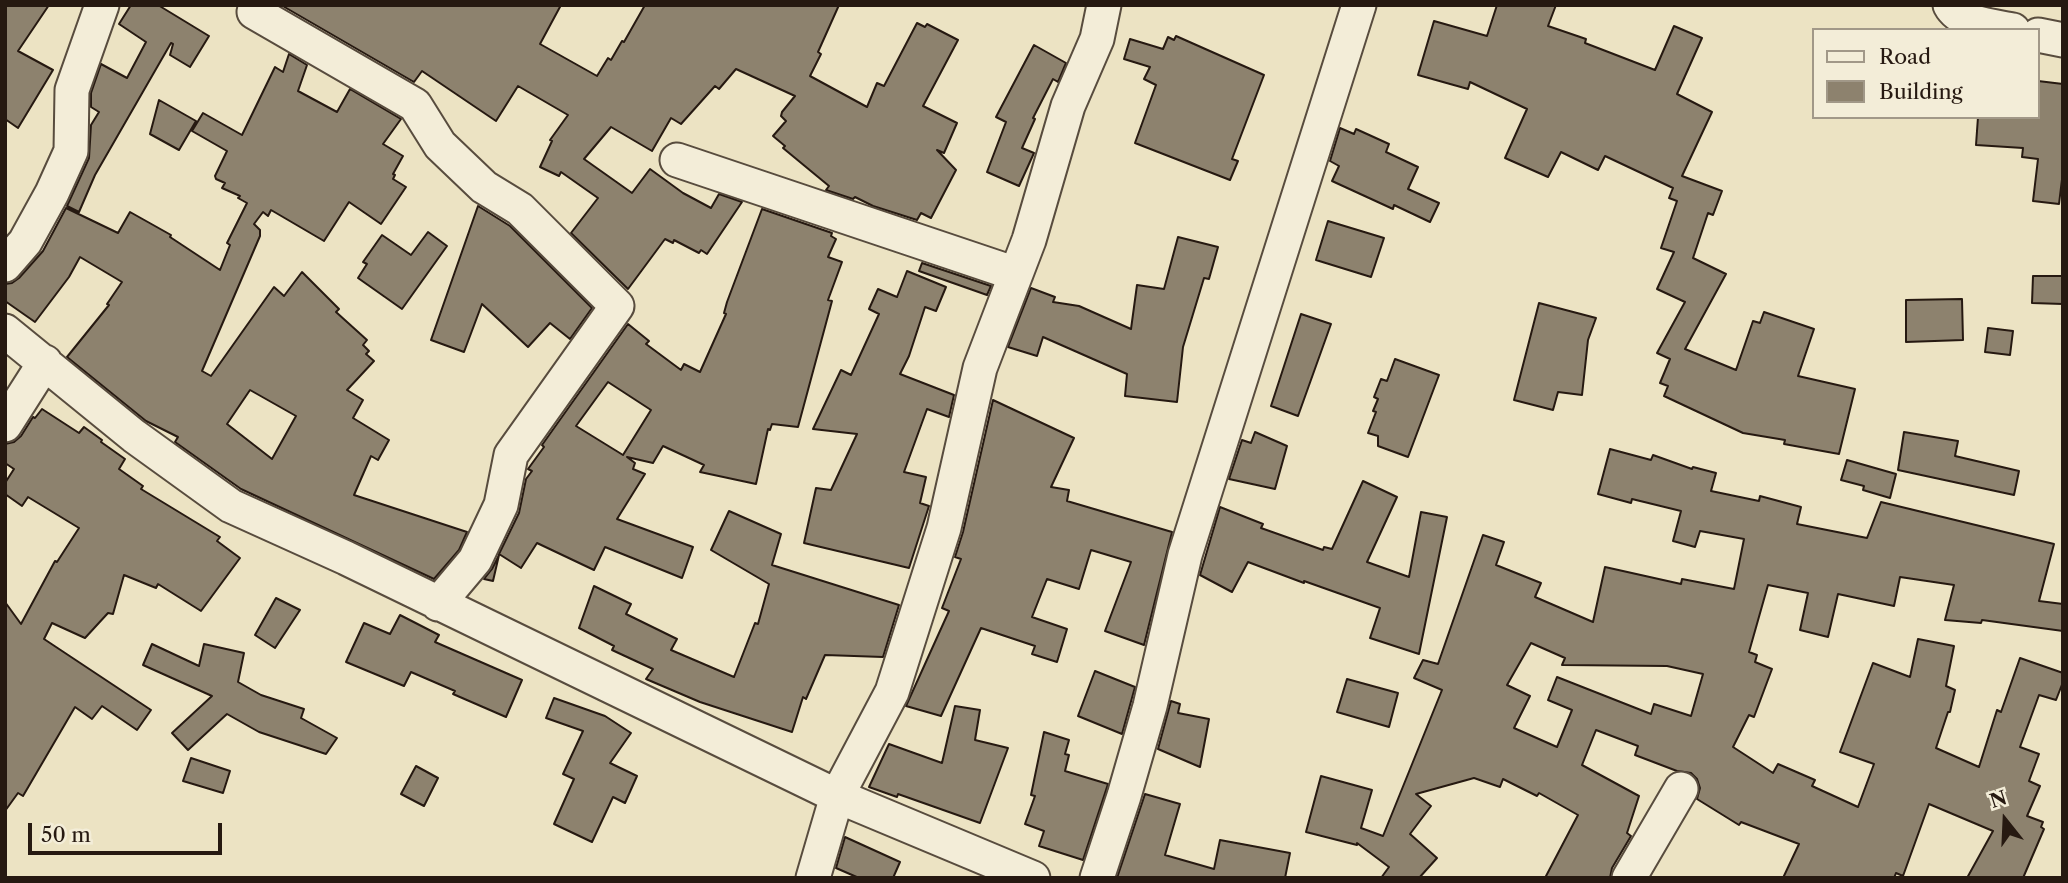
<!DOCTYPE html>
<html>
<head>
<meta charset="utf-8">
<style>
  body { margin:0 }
  #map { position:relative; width:2068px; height:883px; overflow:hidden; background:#ece3c3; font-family:"Libre Caslon Text",serif }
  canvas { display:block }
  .frame { position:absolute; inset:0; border:7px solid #261911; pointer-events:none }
  .legend { position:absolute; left:1812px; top:28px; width:228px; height:91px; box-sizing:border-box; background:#f3edd8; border:2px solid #a19888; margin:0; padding:9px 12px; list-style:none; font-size:21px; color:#261911 }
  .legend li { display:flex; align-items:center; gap:14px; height:35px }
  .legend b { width:35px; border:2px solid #a19888 }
  .north { position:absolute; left:1970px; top:785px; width:70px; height:70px; -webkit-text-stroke:5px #f3edd8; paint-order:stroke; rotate:342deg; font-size:19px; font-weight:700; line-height:28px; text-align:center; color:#261911 }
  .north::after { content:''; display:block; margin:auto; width:24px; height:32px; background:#261911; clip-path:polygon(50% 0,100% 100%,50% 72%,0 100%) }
  .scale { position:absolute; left:28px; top:823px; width:194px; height:32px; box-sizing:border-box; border:4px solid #261911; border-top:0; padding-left:9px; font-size:21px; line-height:24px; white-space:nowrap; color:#261911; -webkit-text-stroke:5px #f3edd8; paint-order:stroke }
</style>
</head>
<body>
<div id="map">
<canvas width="2068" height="883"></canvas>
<div class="frame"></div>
<ul class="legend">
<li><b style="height:9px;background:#f3edd8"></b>Road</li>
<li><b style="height:19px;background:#8d826e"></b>Building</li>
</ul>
<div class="north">N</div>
<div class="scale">50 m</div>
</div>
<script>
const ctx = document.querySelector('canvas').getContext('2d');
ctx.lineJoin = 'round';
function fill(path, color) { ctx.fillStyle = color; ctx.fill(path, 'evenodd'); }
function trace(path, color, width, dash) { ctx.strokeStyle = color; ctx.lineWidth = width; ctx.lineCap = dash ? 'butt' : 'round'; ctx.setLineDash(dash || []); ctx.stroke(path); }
const building = new Path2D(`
  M5,5H49L18,51L53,70L18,128L5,119Z
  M131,5H158L209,36L190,67L170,55L173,44L171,43L95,175L79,212L67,206L89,158L91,125L99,112L91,107V93L101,64L127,78L146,42L119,24Z
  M281,5H561L540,44L597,76L608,58L611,60L622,41L624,42L645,5H839L818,52L821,54L810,76L867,107L877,83L884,86L917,23L925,27L927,24L958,40L923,106L957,123L944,153L937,150L956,170L931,218L921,213L917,220L873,206L855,197L853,199L826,190L829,186L783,148L785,146L773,136L786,121L781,116L782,112L795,96L736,69L719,89L715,86L681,124L671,118L652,151L611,127L584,159L632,193L650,169L683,193L711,208L719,194L742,202L707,254L701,250L699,253L674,240L673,243L665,239L628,289L571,233L598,198L561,172L559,176L540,167L552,141L550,140L568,115L518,86L496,121L422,71L414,82Z
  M1497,5H1556L1548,26L1586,39L1585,43L1655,70L1674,26L1702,38L1677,94L1712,112L1682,176L1722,191L1713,215L1708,213L1693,258L1726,274L1685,349L1736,370L1753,321L1760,323L1764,312L1814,329L1798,376L1855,389L1839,454L1784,444L1785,440L1743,433L1664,396L1668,386L1660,383L1670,359L1657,353L1685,302L1657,289L1674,252L1661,248L1677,201L1669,198L1673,188L1605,156L1598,170L1561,152L1548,177L1505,158L1527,109L1470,82L1468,89L1418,75L1434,21L1487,36Z
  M1176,36L1264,75L1232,159L1238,161L1230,180L1135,143L1156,85L1144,79L1150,67L1124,59L1130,39L1163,49L1168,37L1174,40Z
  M1034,45L1066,63L1058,82L1053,79L1033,118L1035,119L1022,148L1034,153L1019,186L987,172L1006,122L996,117Z
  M289,54L307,65L298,91L337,112L350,89L401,119L383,144L403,156L393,174L395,175L393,179L406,187L381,224L349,202L324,241L271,210L268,216L263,212L254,224L260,230V236L202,371L211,376L274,287L284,296L302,272L339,309L336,312L367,340L363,345L369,351L366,354L374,361L347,390L363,400L353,418L389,440L378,460L371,456L354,495L467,532L459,550L434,579L241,489L175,442L178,437L146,421L67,357L109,305L107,304L122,282L80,257L69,277L35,322L5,301V284L12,283L19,278L43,251L66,208L118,233L130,212L171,235L170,237L220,270L230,245L227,243L247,203L238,198L240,196L222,188L225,183L216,179L215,176L227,151L192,131L203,113L242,135L275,67L283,72ZM250,390L296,416L272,459L227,424Z
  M2038,81L2063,84V171L2059,204L2033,201L2038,159L2022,157L2023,148L1976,145L1978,117H2038Z
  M159,100L196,121L179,150L150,134Z
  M1340,128L1354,134L1356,129L1389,144L1386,152L1418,167L1408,189L1439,203L1430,222L1394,205L1393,209L1332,181L1339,166L1330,161Z
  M478,206L510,226L592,308L570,339L550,323L528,347L482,304L464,352L431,340Z
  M762,209L832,233L831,236L836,239L828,257L842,262L828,300L832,301L798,427L772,424L770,430L768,429L756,484L700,472L704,465L663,446L653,463L627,457L635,463L633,469L645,474L617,519L693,547L682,578L605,547L594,570L537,543L521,568L499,554L519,513L526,479L532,471L528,469L544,447L542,445L628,324L649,341L646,344L681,370L684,364L700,372L726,314L724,313L727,302ZM608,382L651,410L623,455L576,426Z
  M1328,221L1384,238L1371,277L1316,260Z
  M428,232L447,246L402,309L358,278L367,264L363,262L382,235L411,255Z
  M1178,237L1218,247L1209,279L1204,278L1183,347L1177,402L1125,396L1127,374L1043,337L1037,356L1008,347L1031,288L1055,297L1053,302L1079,306L1131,329L1137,285L1164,289Z
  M922,263L991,286L987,295L919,271Z
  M907,271L946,287L936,311L925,307L909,356L900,374L954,395L949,417L927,409L904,472L926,477L920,503L929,506L909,568L804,543L816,488L831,490L857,434L813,429L841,370L851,375L879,314L869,309L878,289L897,297Z
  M2033,276H2063V304L2032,303Z
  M1962,299L1963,340L1906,342V300Z
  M1539,303L1596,318L1588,340L1582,395L1558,392L1553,410L1514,400Z
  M1301,314L1331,324L1298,416L1271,406Z
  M1988,328L2013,331L2010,355L1985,352Z
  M1395,359L1439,375L1408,457L1378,446V436L1368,433L1376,412L1373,411L1378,399L1374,397L1381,379L1387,381Z
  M993,400L1074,438L1051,487L1069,490L1067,501L1172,532L1144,645L1105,631L1131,562L1091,550L1079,589L1047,579L1032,617L1067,629L1057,662L1032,654L1035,646L981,628L941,716L906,706L949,611L942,608L961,559L955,557L963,532Z
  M42,409L79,433L84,427L102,440L101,442L125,459L119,469L143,486L141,489L220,537L217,541L240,558L201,611L158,584L156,588L124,575L113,614L108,613L85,638L52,623L44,639L151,710L137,730L102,706L92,719L75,707L23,796L18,793L5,811V602L21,624L55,561L57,562L79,528L28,497L22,506L5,494V483L14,469L5,463V444L14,442L21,436L33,417L35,418Z
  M1255,432L1287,446L1275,489L1229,479L1242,440L1251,443Z
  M1904,432L1958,441L1955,456L2019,471L2014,495L1898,470Z
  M1610,449L1651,460L1653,455L1692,469L1693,467L1716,473L1711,491L1759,501L1760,496L1801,507L1797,524L1867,538L1881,502L2054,544L2039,601L2063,604V631L1982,620L1981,623L1945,620L1954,585L1900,577L1894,606L1838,594L1828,637L1800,630L1808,593L1768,585L1749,652L1757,655L1755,662L1772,669L1754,717L1749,715L1733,747L1773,773L1778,764L1815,780L1812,786L1858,807L1874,764L1840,752L1873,663L1910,677L1918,639L1954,646L1946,686L1955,690L1950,712H1948L1936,748L1979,767L1997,710L2001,712L2020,658L2063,673V682L2056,700L2039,695L2020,747L2039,754L2029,781L2040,786L2027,816L2043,822L2041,827L2044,829L2023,878H1967L1993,831L1929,804L1903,876L1896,873L1894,878H1783L1799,844L1741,822L1739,825L1697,799L1700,788L1697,779L1691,773L1677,771L1635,755L1638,746L1596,730L1582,765L1639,796L1627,833L1631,836L1612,868L1610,878H1545L1578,815L1539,793L1537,796L1503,779L1500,787L1474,778L1416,794L1431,806L1410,834L1437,858L1419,878H1381L1389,867L1357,843V845L1306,832L1321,776L1372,790L1361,828L1383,836L1442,690L1414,678L1423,660L1438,664L1483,535L1504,542L1496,565L1541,583L1535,597L1593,622L1605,567L1681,584L1682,579L1734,589L1744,539L1700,531L1695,547L1673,541L1681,511L1632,499L1631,503L1598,494ZM1531,643L1565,658L1562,665L1667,666L1703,674L1691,716L1654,704L1651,714L1557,677L1548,700L1572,710L1557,747L1514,728L1530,696L1507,685Z
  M1847,460L1896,474L1890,498L1863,490L1864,486L1841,480Z
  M1363,481L1397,497L1367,562L1409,577L1421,512L1447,517L1419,654L1370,638L1380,608L1304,581V583L1248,562L1232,592L1200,575L1220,507L1263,524L1261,528L1323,550L1324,547L1332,549Z
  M729,511L781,534L772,565L899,605L883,657L825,655L806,699L803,697L792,732L700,702L646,679L653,669L612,650L614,646L579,628L594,586L631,604L626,614L677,639L671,650L734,677L755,623L758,624L769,584L711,550Z
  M499,555L493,581L484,579L492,569Z
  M276,598L300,610L275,648L255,635Z
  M400,615L439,635L435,642L522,680L506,717L453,694L455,691L411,672L404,686L346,662L364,623L390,634Z
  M152,644L199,666L204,644L244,653L238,682L261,695L304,709L301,718L337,738L326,754L259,732L227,714L188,750L172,733L212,696L143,665Z
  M1095,671L1135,687L1122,734L1078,716Z
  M1347,679L1398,693L1389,727L1337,712Z
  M554,698L605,716L631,733L610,763L637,776L625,803L613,797L592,842L554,824L574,779L563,774L583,731L546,718Z
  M1171,701L1180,704L1178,713L1209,719L1200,767L1158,749Z
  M955,706L980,710L975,740L1008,748L980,823L898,794L897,797L869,787L889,744L942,763Z
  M1044,732L1069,740L1065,754L1069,755L1065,771L1108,784L1083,860L1039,846L1044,831L1025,824L1035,796L1031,795Z
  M191,758L230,771L223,793L183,781Z
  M416,766L438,778L424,806L401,794Z
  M1145,794L1180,804L1165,855L1214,869L1220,840L1290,853L1285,878H1117Z
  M845,837L900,862L893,878H859L836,868Z`);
fill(building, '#8d826e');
trace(building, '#261911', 2);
const minor = new Path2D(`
  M1950,5C1960,24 1994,26 2013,30
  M254,12L415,105L440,145L484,187L520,209L617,306L511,455L501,505L475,560L438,604
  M2038,35L2063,40
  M677,160L1016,274
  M5,265L25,242L52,193L71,151L72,90L102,5
  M5,331L134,436L231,506L346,558L837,796L1033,878
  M5,425L45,362
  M813,878L837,796L892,692L944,528L980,368L1029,240L1068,106L1097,39L1104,5
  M1097,878L1124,796L1150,706L1185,555L1359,5
  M1629,878L1681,789`);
trace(minor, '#584c3e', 37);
trace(minor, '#f3edd8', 33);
</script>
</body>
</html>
